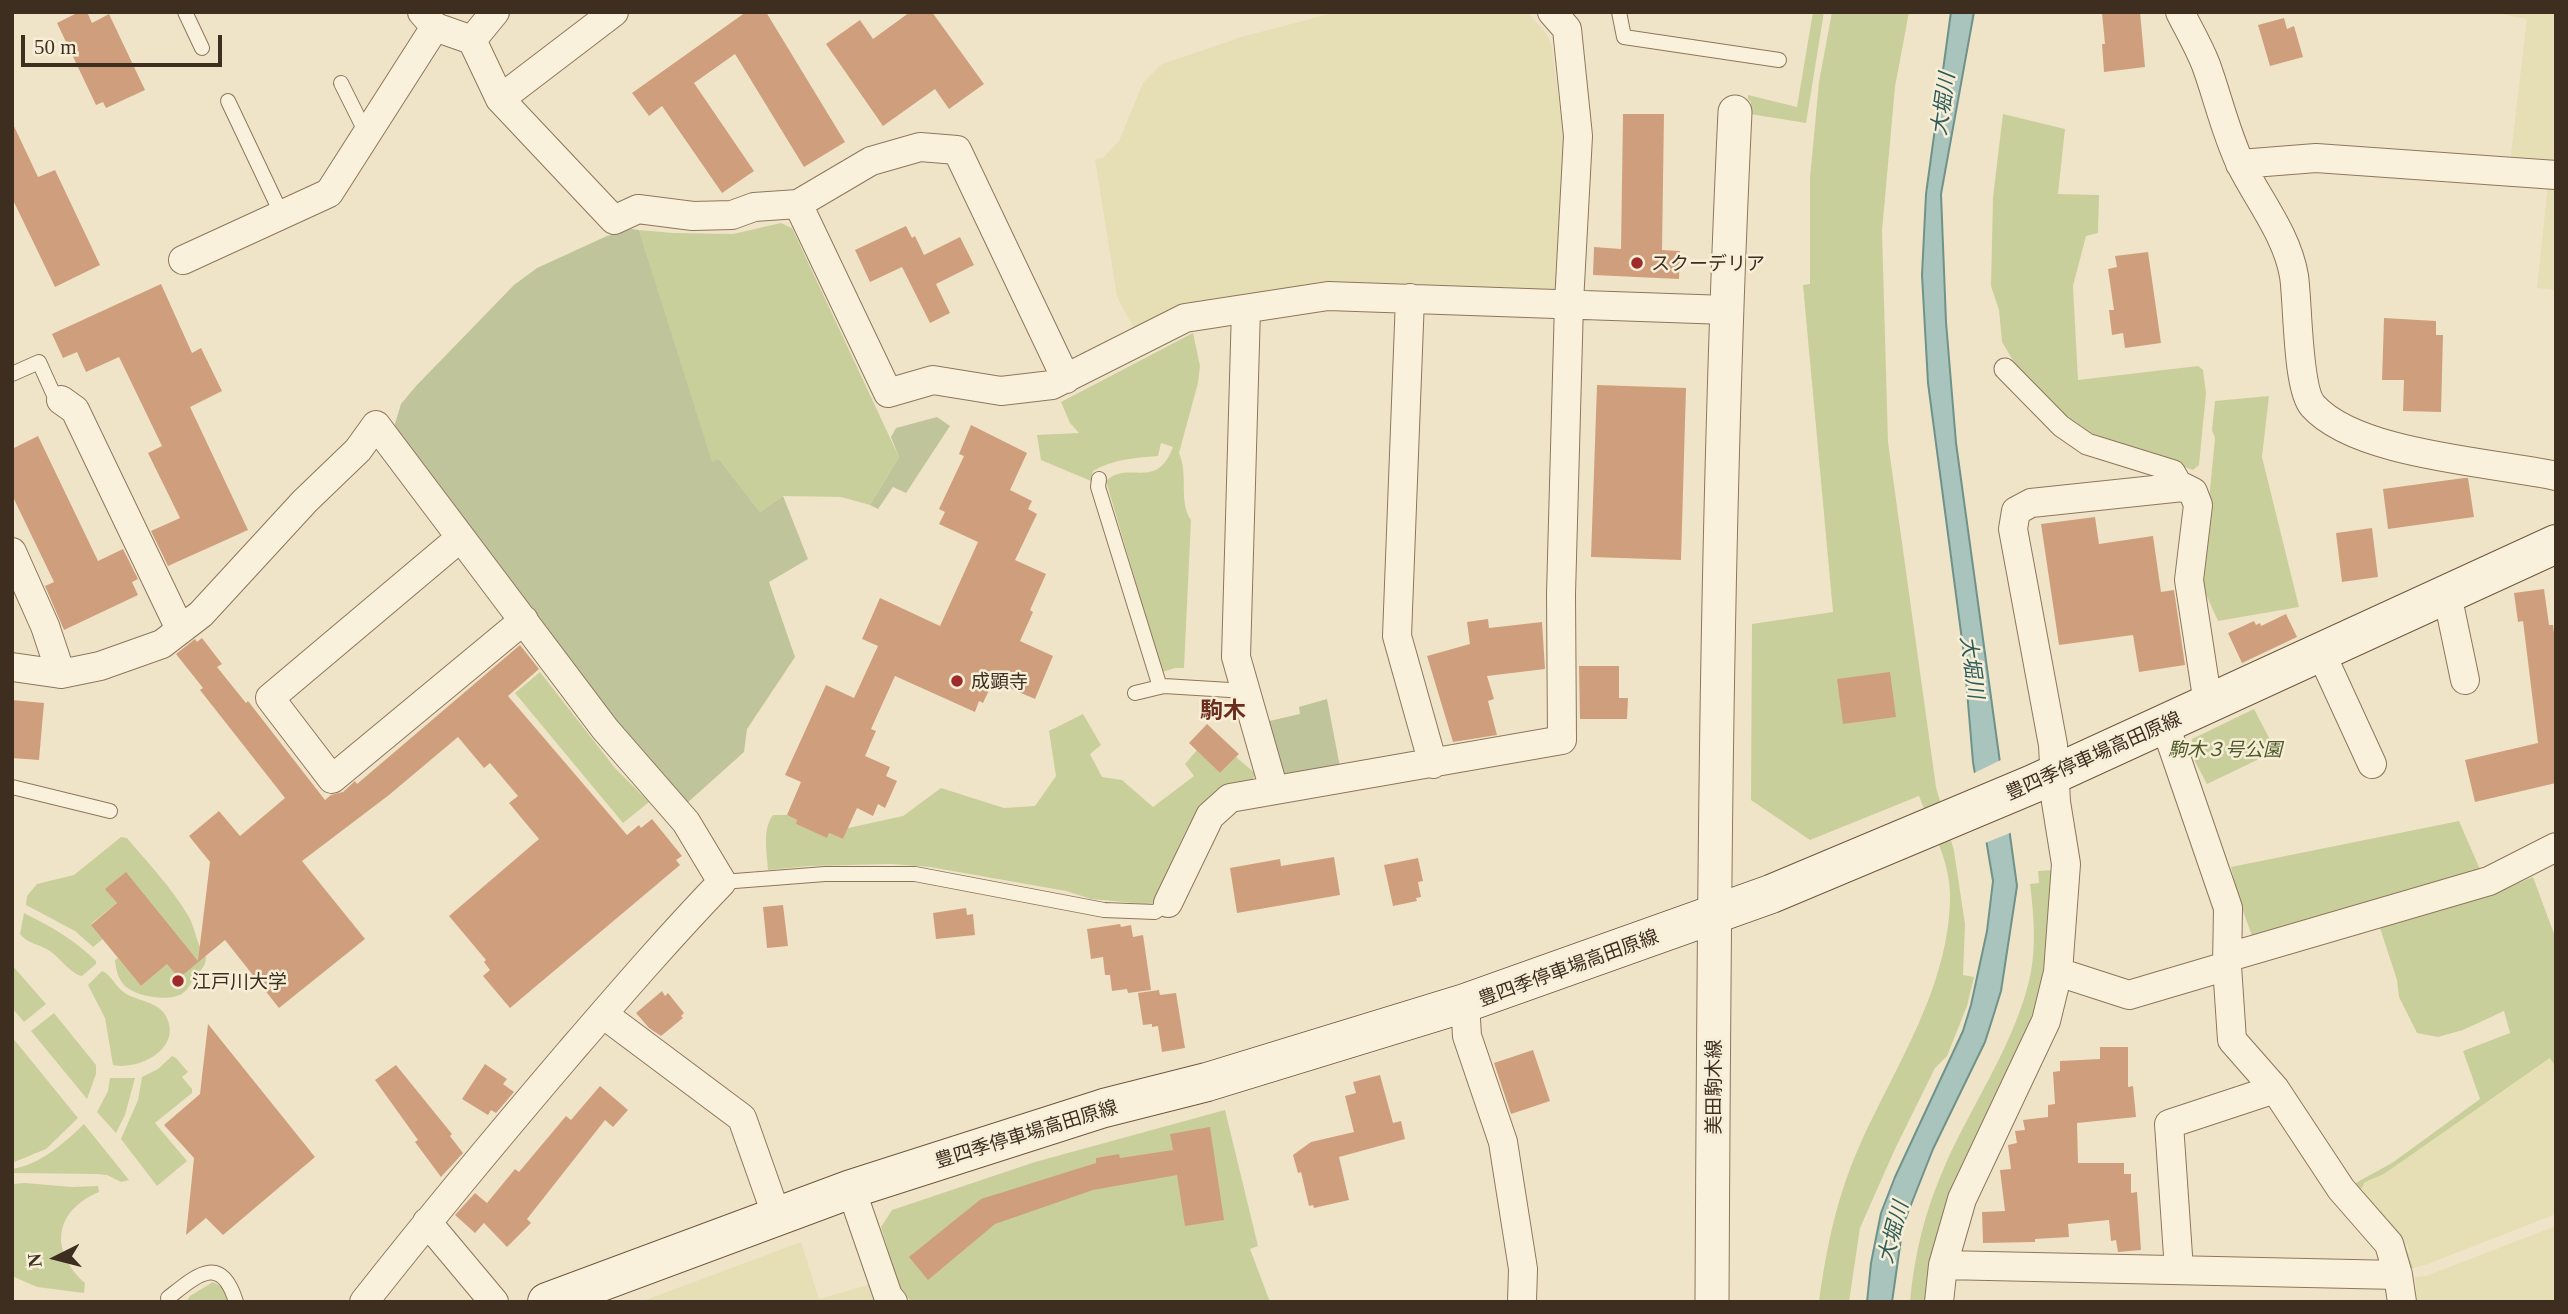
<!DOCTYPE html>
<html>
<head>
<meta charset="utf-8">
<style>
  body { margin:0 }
  #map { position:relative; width:2568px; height:1314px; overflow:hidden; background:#f0e4c8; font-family:Georgia,serif }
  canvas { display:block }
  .frame { position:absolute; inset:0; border:14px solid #3d2e20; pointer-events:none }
  .north { position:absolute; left:21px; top:1223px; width:70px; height:70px; -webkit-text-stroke:5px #f7eed8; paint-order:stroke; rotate:264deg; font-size:19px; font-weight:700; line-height:28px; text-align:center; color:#3d2e20 }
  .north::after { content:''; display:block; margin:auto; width:24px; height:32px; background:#3d2e20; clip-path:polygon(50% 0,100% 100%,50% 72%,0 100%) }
  .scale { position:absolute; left:21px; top:35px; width:201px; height:32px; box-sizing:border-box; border:4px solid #3d2e20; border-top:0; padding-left:9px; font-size:21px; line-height:24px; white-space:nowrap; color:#3d2e20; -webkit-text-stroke:5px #f7eed8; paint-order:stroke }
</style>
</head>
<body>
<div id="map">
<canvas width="2568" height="1314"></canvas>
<div class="frame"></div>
<div class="north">N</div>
<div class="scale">50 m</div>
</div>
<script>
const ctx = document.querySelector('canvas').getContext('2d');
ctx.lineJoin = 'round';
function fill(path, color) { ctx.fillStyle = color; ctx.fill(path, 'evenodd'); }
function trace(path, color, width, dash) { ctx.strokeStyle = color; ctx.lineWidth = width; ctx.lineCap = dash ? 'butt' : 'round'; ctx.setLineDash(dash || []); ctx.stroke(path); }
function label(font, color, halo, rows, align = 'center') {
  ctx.font = font + ' Georgia,"Noto Sans JP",serif'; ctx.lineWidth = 5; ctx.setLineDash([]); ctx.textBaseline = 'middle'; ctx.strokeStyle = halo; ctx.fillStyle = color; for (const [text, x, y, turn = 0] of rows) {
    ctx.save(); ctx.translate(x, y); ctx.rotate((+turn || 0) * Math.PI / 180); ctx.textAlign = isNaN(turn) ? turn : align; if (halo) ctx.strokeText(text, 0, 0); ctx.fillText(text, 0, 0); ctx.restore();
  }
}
fill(new Path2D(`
  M1337,12H1527L1547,34L1552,47L1564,143L1560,287L1551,295L1327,288L1137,334L1117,297L1095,159L1103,158L1119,141L1143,83L1162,64L1245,36Z
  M2491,12H2556V165L2510,162L2527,19Z
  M2548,184L2556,185V290L2537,288Z
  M2551,1058L2556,1068V1214L2425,1265L2413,1268L2408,1247L2361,1188L2365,1182L2384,1174Z
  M2556,1226V1302H2417L2415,1277L2426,1276Z
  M801,1242L819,1299L871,1284L877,1302H640Z`), '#e6deb5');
fill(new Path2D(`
  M1813,12H1824L1806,123L1750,114L1751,102L1748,99V95L1797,107Z
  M1832,12H1909L1895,87L1882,231L1888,442L1936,787L1954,851L1965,924L1963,975L1974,977L1967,1006L1947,1056L1935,1068L1895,1149L1860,1228L1849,1302H1819C1826,1249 1837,1196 1859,1147C1895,1066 1951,985 1950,893C1949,859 1931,827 1919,796L1810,840L1751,800L1752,624L1833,612L1803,285L1810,284V178L1819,82Z
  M2003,114L2065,129L2058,194L2099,195L2098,233L2086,236L2073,286L2078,380L2198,366L2203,370L2206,393L2199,465L2193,470L2091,433L2067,416L2018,369L2002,342L1999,310L1991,286L1993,197Z
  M781,223L792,228L899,457L870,505L841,497L783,496L760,512L719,459L712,464L639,230L673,233L733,234Z
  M1193,333L1200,366L1198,383L1179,453C1189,475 1178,501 1191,520L1184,668H1175L1162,672L1106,481C1129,459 1156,492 1173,447L1161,443L1158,456C1135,458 1113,459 1093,471L1091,481L1041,460L1037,435L1079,433L1070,423L1061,402Z
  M2269,396L2262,457L2299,607L2218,621L2201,583L2215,438L2212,430L2215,401Z
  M540,672L615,768L649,802L623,823L515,693Z
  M2254,709L2276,751L2207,784L2190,752L2192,739Z
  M1083,714L1101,745L1090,754L1102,777L1122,780L1153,807L1194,776L1185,764L1197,750L1220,773L1236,757L1256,774C1241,799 1217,792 1201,808C1185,824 1165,880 1156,903L1146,904L1091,899L1066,891L930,867L891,864L809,866L768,870C767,853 762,829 773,815H787L797,820L796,824L826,837L829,833L843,839L848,828L903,816L941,788L1004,808L1035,806L1056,776L1049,731Z
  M2459,821L2482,874L2252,936L2239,900L2231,867Z
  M121,837L127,838C148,863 172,888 189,917C196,930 196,944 206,957C206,965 202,969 196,976C192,980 188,990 183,993C170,1002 141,997 129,989C119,983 116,971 115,960L118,958L141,986L167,964L106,889L117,903L91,924L103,939L93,947L75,931L26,905L27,896L37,884L74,875Z
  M2054,870C2050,922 2047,973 2030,1023C2011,1077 1979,1125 1957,1178C1940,1218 1930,1259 1925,1302H1910C1914,1253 1926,1208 1946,1163C1973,1103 2011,1049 2028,985C2037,953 2034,916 2030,884L2039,883L2038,871Z
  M2533,877L2556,939V1068L2550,1058L2384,1174L2365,1182L2361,1189L2402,1235L2413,1268H2411L2352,1185L2392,1163L2480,1099L2463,1051L2510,1033L2504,1011L2463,1030L2438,1037L2417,1033L2399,997L2397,980L2379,925L2501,890Z
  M24,913C50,926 75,940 96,961V964L82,976C71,974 60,958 50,951C41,945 26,943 20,934Z
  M12,965L46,1004L24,1022L12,1008Z
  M102,971C112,975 115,987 125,993C137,1001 155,1001 164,1013C186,1046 141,1071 113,1065L105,1018L88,985Z
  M54,1013L96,1065V1074L87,1099L31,1031Z
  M12,1037L78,1118L46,1149L12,1163Z
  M172,1056L176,1058L188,1072L182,1077L192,1089V1093L155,1123L187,1161L157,1186L121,1139L138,1100L142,1077L158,1069Z
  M110,1078H135L125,1115L116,1133L97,1112L108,1091Z
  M1225,1110L1258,1246L1250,1249L1270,1302H911L899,1286L881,1227L892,1210L1035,1162Z
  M84,1124L129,1180L121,1182L107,1175L96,1174L12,1173V1169C41,1164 63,1144 84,1124Z
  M25,1183L72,1187L98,1186L99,1192C54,1211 49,1251 85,1283L84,1293L37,1287L12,1276V1184Z
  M213,1282L226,1289L229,1302H186L190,1296Z`), '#c9cf9b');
fill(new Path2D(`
  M631,229L639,230L712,462L719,459L760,512L783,496L808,559L769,582L795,657L747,729L744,752L686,804L637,756L394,427L401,404L416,386L514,285L537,268L607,236Z
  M937,417L950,426L906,493L893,487L878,509L870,505L899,457L891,437L896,428Z
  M1327,699L1340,767L1289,777L1280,771L1265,722L1300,714L1299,707Z`), '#bfc49a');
const water = new Path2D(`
  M1951,12H1974L1941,194L1946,322L1956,443L2017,886L2001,991L1992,1020L1985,1042L1933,1149L1903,1225L1892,1302H1867L1871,1263L1881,1213L1895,1177L1963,1031L1971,1005L1987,931L1993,881L1973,762L1964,655L1928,383L1922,275L1926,194Z`);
fill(water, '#a9c4bc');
trace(water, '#6f938a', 2);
fill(new Path2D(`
  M2005,758L2015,831L1985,843L1972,774Z`), '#f0e4c8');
fill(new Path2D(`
  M79,12H87L92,23L109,14L145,90L106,108L103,102L96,105L57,23Z
  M746,12H766L845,142L804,167L735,54L694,83L754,171L722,193L662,106L649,116L632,93Z
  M910,12H932L984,84L949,109L935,89L883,126L826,44L860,20L873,39Z
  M2117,12H2140L2145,67L2104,72L2102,44H2105L2102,13Z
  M2284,18L2287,29L2294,26L2303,57L2270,66L2258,25Z
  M1623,114H1664L1662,250L1680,251L1679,279L1593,275L1594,247L1621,249Z
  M12,122L38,177L55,170L100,265L55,287L12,198Z
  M906,226L912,238L915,236L924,255L960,237L974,265L936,284L950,313L930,323L902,267L870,282L855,250Z
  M2148,252L2161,343L2125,348L2123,333L2112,335L2109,310H2114L2108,269L2117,267L2115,256Z
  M161,284L192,353L201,348L222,391L190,407L248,530L168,566L151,531L180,518L148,453L162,446L119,357L86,372L77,352L63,358L52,334Z
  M2384,318L2436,321V335H2443L2441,412L2403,411L2404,380H2382Z
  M1597,385L1686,388L1681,560L1591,557Z
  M971,425L1027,453L1010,490L1032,501L1028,509L1037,514L1015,560L1046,574L1030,610L1033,612L1020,641L1053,656L1035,699L1000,684L997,688L991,686L983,703L979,701L975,712L895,676L871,729L876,731L865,756L890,767L886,776L897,781L885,808L878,804L873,816L857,808L843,839L829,833L827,838L796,824L797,820L787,815L801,782L785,775L826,685L854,698L878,646L862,639L880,598L940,626L978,542L939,524L945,512L939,509L964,456L959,454Z
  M38,436L98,561L123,549L138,579L132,582L138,595L64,630L45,586L54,582L12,495V449Z
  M2464,478H2468L2474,517L2388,529L2383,489Z
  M2095,517L2099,544L2153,536L2161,592L2174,590L2185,665L2139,672L2133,635L2059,645L2041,524Z
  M2372,528L2378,577L2342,582L2336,533Z
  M2544,589L2549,625H2553L2556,650V783L2475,802L2465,760L2538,743L2523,621L2518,622L2514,593Z
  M2286,614L2297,637L2242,663L2228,633L2254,621L2256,625L2260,623L2261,626Z
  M1488,619L1489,628L1542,622L1545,669L1487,676L1494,699L1488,701L1497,735L1453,742L1427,656L1470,644L1467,622Z
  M202,638L222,664L217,667L246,703L248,701L325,800L331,795L343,792L355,781L357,784L520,645L539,669L508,696L627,835L639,825L641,828L652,819L682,856L676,860L680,865L510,1008L483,976L490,970L484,962L486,960L449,916L539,839L509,803L518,796L490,763L484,768L458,737L389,795L302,861L365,939L279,1008L225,940L179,978L167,964L141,986L91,925L117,903L105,889L126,872L198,961L210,862L189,836L219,811L240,836L285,798L200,690L203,688L176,654L195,639L197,642Z
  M1579,666H1619V698H1628L1627,719H1580Z
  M1890,672L1896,717L1843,724L1837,679Z
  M12,700L44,703L39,760L12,758Z
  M1207,724L1239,754L1220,773L1189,743Z
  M1334,857L1340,895L1237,913L1230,868L1280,859L1281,866Z
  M1418,858L1423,881L1418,882L1421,897L1416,898L1417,901L1393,906L1384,865Z
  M783,905L788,946L767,948L763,907Z
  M966,908L967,915L973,914L975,935L936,939L933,913Z
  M1120,924L1121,927L1131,925L1133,937L1143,935L1151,990L1128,993L1127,989L1112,991L1110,975H1105L1103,957L1091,959L1087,929Z
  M1159,990L1160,995L1176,993L1185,1048L1162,1052L1158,1026L1152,1027V1024L1143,1025L1138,993Z
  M662,991L665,996L668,993L684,1013L681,1016L683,1018L661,1036L649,1028L636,1013Z
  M208,1024L315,1157L223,1235L206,1218L186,1235L194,1158L164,1125L200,1094Z
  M2100,1047H2128V1087L2133,1086L2136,1117L2077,1123L2078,1163H2124V1174H2131V1193L2137,1192L2141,1250L2118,1252L2116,1240L2111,1241L2109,1220L2068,1224L2069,1237L2035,1239V1242L1983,1243L1982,1212L2005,1211L2000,1170L2011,1169L2008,1145L2017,1143L2015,1131L2025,1130L2023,1120L2048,1117V1105L2055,1104L2053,1072L2060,1071V1061L2100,1059Z
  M1533,1050L1550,1101L1511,1114L1494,1063Z
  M485,1064L507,1079L503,1084L514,1092L496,1113L491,1110L488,1115L462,1099Z
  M396,1065L452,1134L450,1136L463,1153L441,1177L415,1142L418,1140L375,1080Z
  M1380,1075L1393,1123L1401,1121L1405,1139L1339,1157L1349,1200L1314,1208L1313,1205L1309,1206L1301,1172L1298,1173L1293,1155L1311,1142L1354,1132L1345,1096L1356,1093L1353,1082Z
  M600,1086L628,1110L613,1127L605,1120L527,1219L531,1223L507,1247L484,1223L475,1233L455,1215L475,1193L487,1203L515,1169L519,1172L566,1116L571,1120Z
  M1210,1127L1224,1220L1185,1226L1177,1175L1093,1190L995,1224L928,1280L909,1257L981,1199L1096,1163V1158L1119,1154L1120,1158L1173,1150L1170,1134Z`), '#cf9f7d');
const service = new Path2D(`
  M185,12L202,48
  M1619,12L1624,37L1779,60
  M341,83L367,135
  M228,101L282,215
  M12,374L39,362L53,393L61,400
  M1099,479L1098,487L1160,687
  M1135,693L1164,686L1246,691
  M12,787L110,811
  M722,882L825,874H915L1104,910L1155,912L1168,903
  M168,1298C196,1276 221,1252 236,1302`);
const pedestrian = new Path2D(`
  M2005,369L2061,426L2087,444L2174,471L2183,487`);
const minor = new Path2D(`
  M422,12L435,27L472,40L500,99L614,220L638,209L693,216L732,215L754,207L798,204L871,161L920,147L957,150L1066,379
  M2180,12C2189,30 2199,47 2206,65C2218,98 2226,134 2241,165C2259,201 2287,235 2294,276C2298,302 2297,389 2313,406C2357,455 2492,462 2556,476
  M472,40L495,12
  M500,99L614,12
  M2240,164L2316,158L2556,175
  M798,204L888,393L933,380L1001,391L1052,385L1185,318L1328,296L1726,310
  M183,260L329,193L435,27
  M1410,298L1397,636L1433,764
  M1246,309L1236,657L1274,790
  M61,400L75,410L180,629
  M460,538L270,698L332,779L524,620
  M12,552L45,626L61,674
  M2447,594L2465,680
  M2321,653L2372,764
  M12,667L61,674L100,666L162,644L201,614L305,501L358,450L376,425L605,729L686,822L722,882C669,937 620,994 570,1052C500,1134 431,1217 364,1302
  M2164,722L2228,908L2227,966L2232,1040L2275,1089L2341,1189L2389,1244L2398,1275L2402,1302
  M1168,903L1210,816L1230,798L1562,740L1561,594L1569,303L1578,136L1567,29L1552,12
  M2229,957L2489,881L2556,847
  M2058,972L2129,995L2227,966
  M1465,1003L1467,1036L1503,1142L1523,1269L1522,1302
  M603,1014L742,1118L777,1217
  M851,1189L888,1296L893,1302
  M427,1222L494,1302
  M1943,1265L2398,1275
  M2179,1270L2169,1124L2275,1089
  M1939,1302L1943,1265L1962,1199L2046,1021L2058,972L2066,864L2056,802L2053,745L2013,529L2016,511L2031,503L2183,487L2193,492L2198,505L2189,580L2208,704`);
const tertiary = new Path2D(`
  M1712,1302C1714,905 1716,508 1735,112`);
const secondary = new Path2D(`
  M547,1302L851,1189L1104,1108L1207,1082L1465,1003L1771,894L2033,784L2556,544`);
trace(service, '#8d765c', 16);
trace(pedestrian, '#8d765c', 23);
trace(minor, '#8d765c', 30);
trace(tertiary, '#8d765c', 35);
trace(secondary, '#6f573f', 40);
trace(service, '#faf1dc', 14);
trace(pedestrian, '#faf1dc', 21);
trace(minor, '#faf1dc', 28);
trace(tertiary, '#faf1dc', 33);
trace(secondary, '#faf1dc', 38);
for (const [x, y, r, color] of [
  [1637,263,7,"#9e2a2b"],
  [957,681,7,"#9e2a2b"],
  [178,981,7,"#9e2a2b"]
]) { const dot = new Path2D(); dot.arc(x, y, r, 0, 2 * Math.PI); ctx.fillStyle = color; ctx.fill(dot); trace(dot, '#f7eed8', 2.5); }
label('19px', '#3d2e20', '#f7eed8', [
  ["スクーデリア",1651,263],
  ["成顕寺",971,681],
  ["江戸川大学",192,981]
], 'left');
label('italic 19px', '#4d5a26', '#f7eed8', [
  ["駒木３号公園",2225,749]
]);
label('19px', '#3d2e20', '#f7eed8', [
  ["豊四季停車場高田原線",2093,755,-24],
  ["豊四季停車場高田原線",1568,967,-20],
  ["美田駒木線",1713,1087,-90],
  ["豊四季停車場高田原線",1026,1133,-17]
]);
label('italic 21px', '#2f5d5a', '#f7eed8', [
  ["大堀川",1942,104,-82],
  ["大堀川",1973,667,82],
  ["大堀川",1892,1232,-75]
]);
label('bold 23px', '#6b2e1e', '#f7eed8', [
  ["駒木",1223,709]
]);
</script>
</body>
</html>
